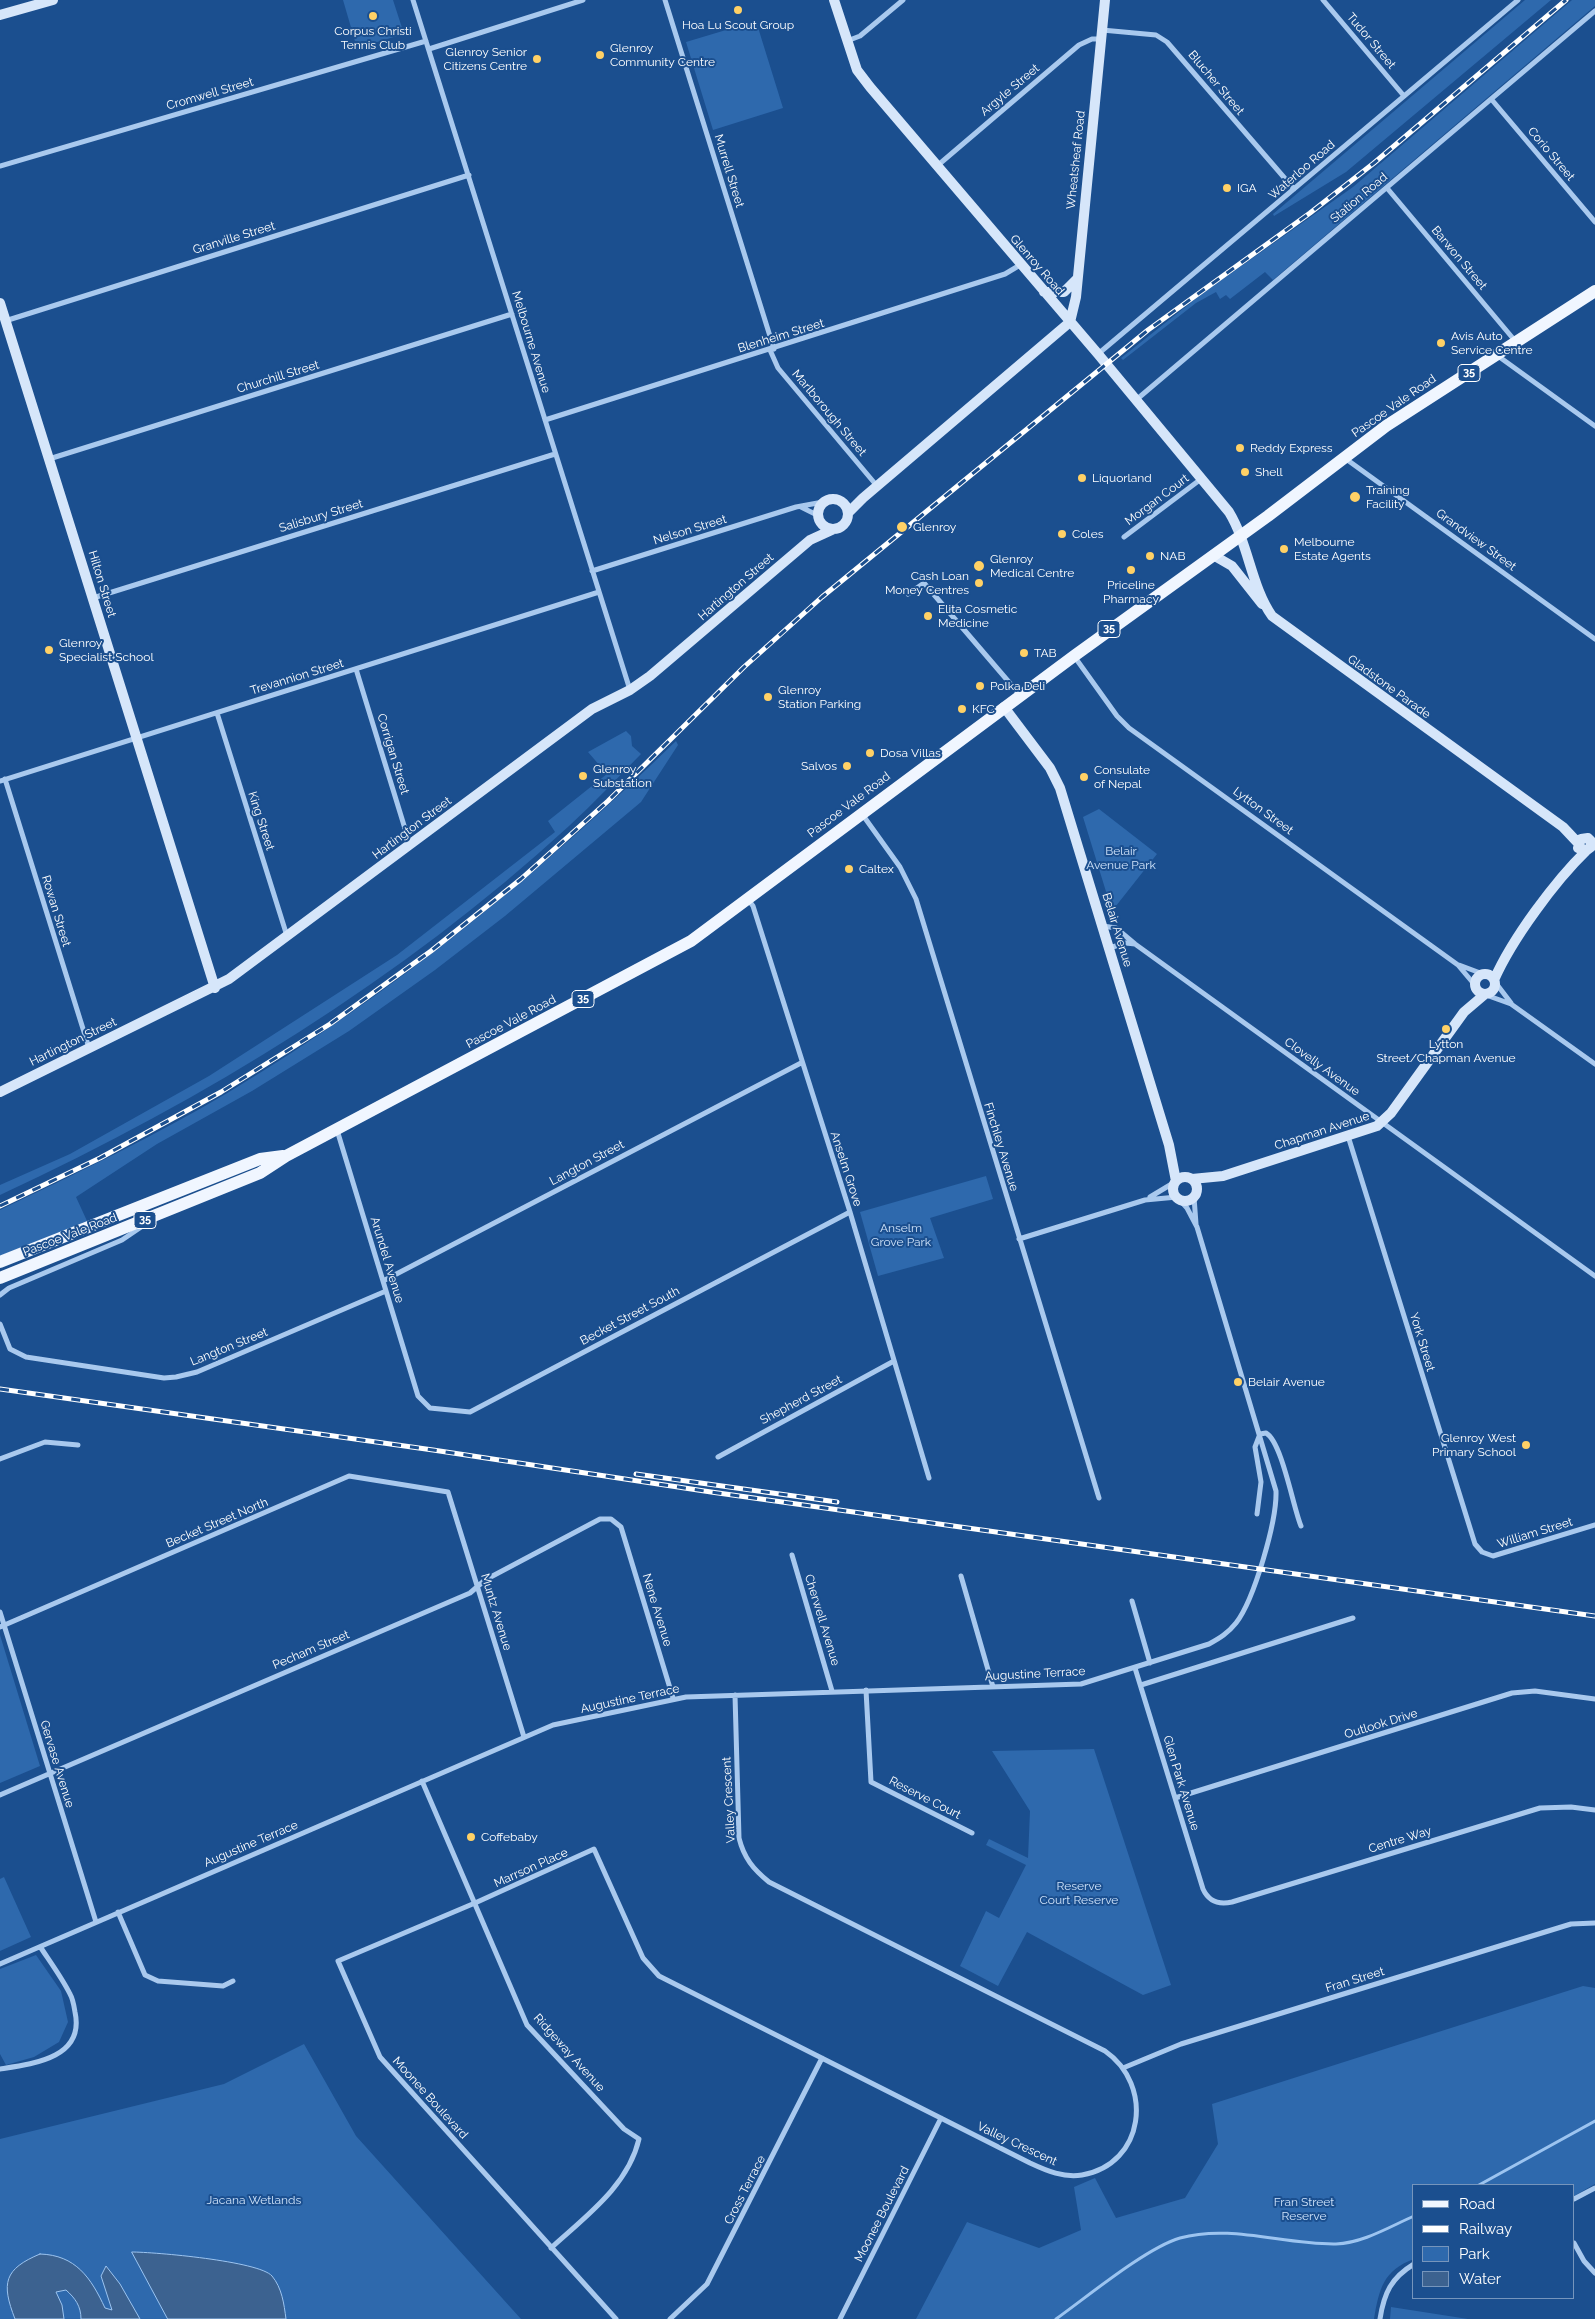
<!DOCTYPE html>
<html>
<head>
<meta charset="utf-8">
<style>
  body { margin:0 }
  #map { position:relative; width:1595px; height:2319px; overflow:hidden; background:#1b4f8f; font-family:Raleway,sans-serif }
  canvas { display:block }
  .legend { position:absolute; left:1412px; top:2184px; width:162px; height:115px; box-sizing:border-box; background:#1b4f8f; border:1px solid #7695bc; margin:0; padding:6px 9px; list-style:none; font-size:15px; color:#fff }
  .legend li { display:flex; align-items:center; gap:10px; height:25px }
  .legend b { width:25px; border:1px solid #7695bc }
</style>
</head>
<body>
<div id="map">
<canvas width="1595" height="2319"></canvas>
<ul class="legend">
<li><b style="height:6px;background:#f0f6ff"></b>Road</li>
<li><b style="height:6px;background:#fff"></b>Railway</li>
<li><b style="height:14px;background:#2e69ad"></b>Park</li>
<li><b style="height:14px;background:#3c6290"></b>Water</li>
</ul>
</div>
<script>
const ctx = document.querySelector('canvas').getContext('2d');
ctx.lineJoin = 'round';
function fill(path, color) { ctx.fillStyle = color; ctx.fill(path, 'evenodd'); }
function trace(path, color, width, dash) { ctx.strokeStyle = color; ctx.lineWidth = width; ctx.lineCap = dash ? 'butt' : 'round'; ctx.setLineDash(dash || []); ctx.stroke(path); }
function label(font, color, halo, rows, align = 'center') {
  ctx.font = font + ' Raleway,sans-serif'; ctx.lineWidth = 4; ctx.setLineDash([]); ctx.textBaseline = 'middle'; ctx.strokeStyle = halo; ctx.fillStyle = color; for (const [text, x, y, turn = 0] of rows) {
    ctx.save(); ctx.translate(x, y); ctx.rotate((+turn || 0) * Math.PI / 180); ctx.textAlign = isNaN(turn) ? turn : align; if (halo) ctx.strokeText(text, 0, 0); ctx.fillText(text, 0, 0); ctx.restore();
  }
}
fill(new Path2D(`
  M343,0H393L404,34L357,48Z
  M1525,0H1551L1346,172L1274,216L1273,214Z
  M1572,0H1595V6L1273,280L1265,272L1230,299L1226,295L1220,299L1216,292L1196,303L1123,360L1121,358L1203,293L1353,187Z
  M756,21L783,108L713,130L686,42Z
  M626,731L631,736L632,746L641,754C617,778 594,803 569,826C401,980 206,1099 0,1195V1185L70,1154L209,1076L397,955L555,832L548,821L607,774L588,752Z
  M676,741L678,745L641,802L505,916L435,970L349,1031L252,1091L157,1144L76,1197L87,1221L0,1256V1210C77,1173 155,1136 229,1092C392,994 539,874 676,741Z
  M1099,809L1157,854L1112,911L1083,817Z
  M986,1176L993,1199L930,1218L944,1258L878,1276L860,1212Z
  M0,1635L40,1766L0,1783Z
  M1094,1749L1171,1985L1143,1995L1027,1932L998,1986L960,1966L986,1911L999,1918L1026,1865L986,1845L989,1839L1028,1858L1030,1811L992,1751Z
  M4,1877L31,1937L0,1951V1879Z
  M36,1955L61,1991L68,2022L59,2042L34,2057L6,2065L0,2054V1969Z
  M1583,1986L1595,1988V2184L1574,2196V2185H1414V2259C1383,2270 1379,2290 1374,2319H916L967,2222L1039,2248L1081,2230L1074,2187L1095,2178L1116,2218L1185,2198L1218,2144L1212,2104Z
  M304,2044L356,2136L521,2319H0V2139L224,2084Z
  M1391,2307L1468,2319H1390Z`), '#2e69ad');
const water = new Path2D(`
  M132,2252C154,2252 259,2261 272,2276C282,2288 284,2304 286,2319H168Z
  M40,2254C76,2255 91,2278 105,2308L112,2310L101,2276L106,2266L120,2284L140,2319H81C81,2306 75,2298 66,2290L56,2292L62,2305L64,2319H15C1,2283 4,2269 40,2254Z`);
fill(water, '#3c6290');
trace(water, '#9cc4f0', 1);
trace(new Path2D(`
  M1479,2185L1595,2121
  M1056,2319C1087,2297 1146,2248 1180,2238C1231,2224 1284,2245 1336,2244C1363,2243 1389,2227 1414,2216`), '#9cc4f0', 3);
trace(new Path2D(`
  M413,0L630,690
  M665,0L774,349
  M1323,0L1404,96
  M1102,30L1156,35L1167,42L1294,189
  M847,41L860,36L903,0
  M429,49L583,0
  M1492,100L1595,222
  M0,166L426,41
  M937,166L1079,45L1092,39H1101
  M1387,188L1516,342
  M5,321L469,175
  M770,350L778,368L877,486
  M1098,354L1518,0
  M1498,356L1595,426
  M1136,400L1595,11
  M545,420L1005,274L1020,265
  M49,459L512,314
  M1346,459L1595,639
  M801,507L819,516
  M1124,537L1201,479
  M592,571L796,507L823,502
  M908,594L924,583L1020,695
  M93,598L555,454
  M1074,656L1117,716L1129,728L1458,965L1474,984
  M356,669L410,845
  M217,713L287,936
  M5,779L89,1048
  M0,781L599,592
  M862,814L900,867L916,899L1099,1498
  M747,898L753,906L850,1212L929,1478
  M1103,926L1116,928L1135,944L1595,1276
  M1109,948L1126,943L1135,944
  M1459,965L1483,974
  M1495,982L1511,1003
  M1486,995L1511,1004L1595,1064
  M337,1130L418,1396L430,1408L470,1412L850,1212
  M1348,1136L1475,1544L1482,1552L1493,1556L1595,1525
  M1150,1197L1175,1182
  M1194,1197L1196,1224
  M1019,1239L1145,1200L1177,1197
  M383,1281L801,1063
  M0,1295L9,1288L122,1240L147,1223
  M0,1324L10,1349L26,1357L164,1378L176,1377L197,1372L386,1291
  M718,1457L894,1361
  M0,1459L45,1442L78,1445
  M1257,1514L1261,1482L1255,1447L1260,1434L1266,1433C1282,1442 1293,1507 1301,1526
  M792,1555L832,1691
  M961,1576L993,1687
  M1132,1601L1150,1663
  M0,1612L96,1922
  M0,1627L349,1476L448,1492L524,1737
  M1135,1668L1203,1889C1209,1902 1219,1905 1232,1902L1540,1808L1571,1807L1595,1810
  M1141,1685L1353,1618
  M866,1690L871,1782L972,1833
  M422,1781L527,2025L624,2129L639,2139C628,2186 586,2216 551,2248
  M0,1795L470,1593L485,1580L600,1519H611L621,1527L673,1698
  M1175,1798L1512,1693L1535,1691L1595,1699
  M118,1912L145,1975L158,1981L223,1986L233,1981
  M0,1964L553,1725L686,1697L1081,1684L1209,1644C1220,1638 1228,1633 1236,1623C1254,1600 1277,1521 1276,1491L1197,1227L1187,1208L1178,1198
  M1123,2068L1181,2044L1571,1924L1595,1923
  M0,2069C33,2064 85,2058 75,2012C74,2006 73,1999 70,1994C62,1978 51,1963 41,1948
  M1574,2199L1595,2188
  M1574,2243L1584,2261L1595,2273
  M616,2319L380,2057L338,1961L475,1903L594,1849L643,1958L659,1976L1030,2163C1047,2171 1064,2178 1082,2175C1145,2164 1154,2085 1105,2051L769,1882C753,1869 744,1858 739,1838L735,1695
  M670,2319L707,2284L822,2058
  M840,2319L941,2118
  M1380,2319C1384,2293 1391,2278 1414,2264`), '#a9c9ee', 5);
trace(new Path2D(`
  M834,0L857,70L870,87L1098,354L1229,512C1249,545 1251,586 1272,616L1563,827L1579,844
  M0,15L53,0
  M1044,292H1064L1077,279
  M0,303L215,988
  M818 514a15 15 0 1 1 30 0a15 15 0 1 1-30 0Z
  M848,513L863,498L1070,322L1076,297L1105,0
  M1213,555L1232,566L1262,604
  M1004,707L1050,768L1060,788L1169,1145L1176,1181
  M1578,848L1581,839L1588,838L1591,841V847L1587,850L1582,849
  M1475 984a10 10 0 1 1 20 0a10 10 0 1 1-20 0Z
  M1494,980C1512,939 1555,881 1587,850
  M0,1092L229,979L592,709L630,690L650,676L810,540L834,529
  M1173 1189a12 12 0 1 1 24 0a12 12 0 1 1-24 0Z
  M1192,1179L1223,1176L1377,1126L1391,1113L1464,1012L1484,995`), '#d6e6fa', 10);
trace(new Path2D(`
  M0,1262L260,1159L283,1156
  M0,1278L260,1173L286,1156L691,941L1074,656L1268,516L1386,426L1595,291`), '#f0f6ff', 12);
const rail = new Path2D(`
  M0,1206L100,1158L221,1092L330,1024L431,951L521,879L608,801L744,667L822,597L1148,330L1310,213L1374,163L1566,0
  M0,1389L433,1450L711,1492L1595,1616
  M636,1474L837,1502`);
trace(rail, '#fff', 5);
trace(rail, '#1b4f8f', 3, [9]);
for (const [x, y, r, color] of [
  [738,10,5,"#ffd166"],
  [373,16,5,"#ffd166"],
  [600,55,5,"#ffd166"],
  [537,59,5,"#ffd166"],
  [1227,188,5,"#ffd166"],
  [1441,343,5,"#ffd166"],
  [1240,448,5,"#ffd166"],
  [1245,472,5,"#ffd166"],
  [1082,478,5,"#ffd166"],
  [1355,497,6,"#ffd166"],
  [902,527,6,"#ffd166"],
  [1062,534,5,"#ffd166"],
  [1284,549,5,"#ffd166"],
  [1150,556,5,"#ffd166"],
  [979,566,6,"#ffd166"],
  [1131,570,5,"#ffd166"],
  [979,583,5,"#ffd166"],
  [928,616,5,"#ffd166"],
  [49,650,5,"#ffd166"],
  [1024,653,5,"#ffd166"],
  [980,686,5,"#ffd166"],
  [768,697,5,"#ffd166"],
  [962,709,5,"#ffd166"],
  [870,753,5,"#ffd166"],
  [847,766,5,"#ffd166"],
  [583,776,5,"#ffd166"],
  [1084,777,5,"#ffd166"],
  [849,869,5,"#ffd166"],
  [1446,1029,5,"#ffd166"],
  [1238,1382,5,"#ffd166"],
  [1526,1445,5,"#ffd166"],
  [471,1837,5,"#ffd166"]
]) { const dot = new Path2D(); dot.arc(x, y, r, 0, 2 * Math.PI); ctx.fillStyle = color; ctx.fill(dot); trace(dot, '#1b4f8f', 2); }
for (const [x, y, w] of [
  [1469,373,22],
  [1109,629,22],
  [583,999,22],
  [145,1220,22]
]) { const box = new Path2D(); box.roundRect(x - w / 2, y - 8.5, w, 17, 4); ctx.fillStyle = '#1b4f8f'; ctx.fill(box); trace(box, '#fff', 1); }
label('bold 11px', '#fff', null, [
  ["35",1469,373],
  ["35",1109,629],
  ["35",583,999],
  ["35",145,1220]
]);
label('12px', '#fff', '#1b4f8f', [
  ["Hoa Lu Scout Group",738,25,"center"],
  ["Corpus Christi",373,31,"center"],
  ["Tennis Club",373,45,"center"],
  ["Glenroy",610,48],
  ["Community Centre",610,62],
  ["Glenroy Senior",527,52,"right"],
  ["Citizens Centre",527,66,"right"],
  ["IGA",1237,188],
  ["Avis Auto",1451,336],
  ["Service Centre",1451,350],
  ["Reddy Express",1250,448],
  ["Shell",1255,472],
  ["Liquorland",1092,478],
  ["Training",1366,490],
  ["Facility",1366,504],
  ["Glenroy",913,527],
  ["Coles",1072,534],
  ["Melbourne",1294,542],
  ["Estate Agents",1294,556],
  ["NAB",1160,556],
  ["Glenroy",990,559],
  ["Medical Centre",990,573],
  ["Cash Loan",969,576,"right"],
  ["Money Centres",969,590,"right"],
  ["Priceline",1131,585,"center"],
  ["Pharmacy",1131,599,"center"],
  ["Elita Cosmetic",938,609],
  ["Medicine",938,623],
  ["Glenroy",59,643],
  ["Specialist School",59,657],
  ["TAB",1034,653],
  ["Polka Deli",990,686],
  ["Glenroy",778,690],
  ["Station Parking",778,704],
  ["KFC",972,709],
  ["Dosa Villas",880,753],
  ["Salvos",837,766,"right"],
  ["Glenroy",593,769],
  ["Substation",593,783],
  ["Consulate",1094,770],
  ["of Nepal",1094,784],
  ["Caltex",859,869],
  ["Lytton",1446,1044,"center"],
  ["Street/Chapman Avenue",1446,1058,"center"],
  ["Belair Avenue",1248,1382],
  ["Glenroy West",1516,1438,"right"],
  ["Primary School",1516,1452,"right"],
  ["Coffebaby",481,1837]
], 'left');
label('12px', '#fff', '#1b4f8f', [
  ["Tudor Street",1371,41,50],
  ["Blucher Street",1216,83,50],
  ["Argyle Street",1010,90,-40],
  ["Cromwell Street",210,94,-16],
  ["Corio Street",1551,154,50],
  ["Wheatsheaf Road",1076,160,-84],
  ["Waterloo Road",1302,170,-41],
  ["Murrell Street",729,171,73],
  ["Station Road",1359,198,-40],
  ["Granville Street",234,238,-17],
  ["Barwon Street",1459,258,50],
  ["Glenroy Road",1037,265,49],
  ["Blenheim Street",781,336,-17],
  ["Melbourne Avenue",531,342,73],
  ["Churchill Street",278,377,-17],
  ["Pascoe Vale Road",1394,406,-35],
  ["Marlborough Street",829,413,50],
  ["Morgan Court",1157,500,-37],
  ["Salisbury Street",321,516,-17],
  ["Nelson Street",690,530,-17],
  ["Grandview Street",1476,540,36],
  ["Hilton Street",102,584,73],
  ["Hartington Street",736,587,-41],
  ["Trevannion Street",297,677,-17],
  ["Gladstone Parade",1389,687,36],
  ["Corrigan Street",393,754,73],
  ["Pascoe Vale Road",849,805,-37],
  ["Lytton Street",1263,811,36],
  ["King Street",261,821,72],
  ["Hartington Street",412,828,-37],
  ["Rowan Street",56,911,73],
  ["Belair Avenue",1117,930,73],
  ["Pascoe Vale Road",511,1022,-28],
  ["Hartington Street",73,1042,-26],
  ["Clovelly Avenue",1322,1067,36],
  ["Chapman Avenue",1322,1131,-18],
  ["Finchley Avenue",1001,1147,73],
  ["Langton Street",587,1163,-28],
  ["Anselm Grove",846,1169,72],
  ["Pascoe Vale Road",70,1235,-21],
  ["Arundel Avenue",387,1260,73],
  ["Becket Street South",630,1316,-28],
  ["York Street",1422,1342,73],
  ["Langton Street",229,1347,-22],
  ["Shepherd Street",801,1400,-28],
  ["Becket Street North",217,1523,-23],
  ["William Street",1535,1533,-17],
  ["Nene Avenue",657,1610,73],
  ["Muntz Avenue",496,1612,73],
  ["Cherwell Avenue",822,1620,73],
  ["Pecham Street",311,1650,-23],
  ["Augustine Terrace",1035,1674,-3],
  ["Augustine Terrace",630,1699,-12],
  ["Outlook Drive",1381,1724,-17],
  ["Gervase Avenue",57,1764,73],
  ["Glen Park Avenue",1181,1783,73],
  ["Reserve Court",925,1798,27],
  ["Valley Crescent",729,1800,-93],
  ["Centre Way",1400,1840,-17],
  ["Augustine Terrace",251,1844,-23],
  ["Marrson Place",531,1868,-24],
  ["Fran Street",1355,1980,-17],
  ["Ridgeway Avenue",569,2053,48],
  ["Moonee Boulevard",430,2098,48],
  ["Valley Crescent",1017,2144,25],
  ["Cross Terrace",745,2190,-63],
  ["Moonee Boulevard",882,2214,-63]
]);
label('12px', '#cfe3fa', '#1b4f8f', [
  ["Belair",1121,851],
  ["Avenue Park",1121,865],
  ["Anselm",901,1228],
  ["Grove Park",901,1242],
  ["Reserve",1079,1886],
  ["Court Reserve",1079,1900],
  ["Jacana Wetlands",254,2200],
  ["Fran Street",1304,2202],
  ["Reserve",1304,2216]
]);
</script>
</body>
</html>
